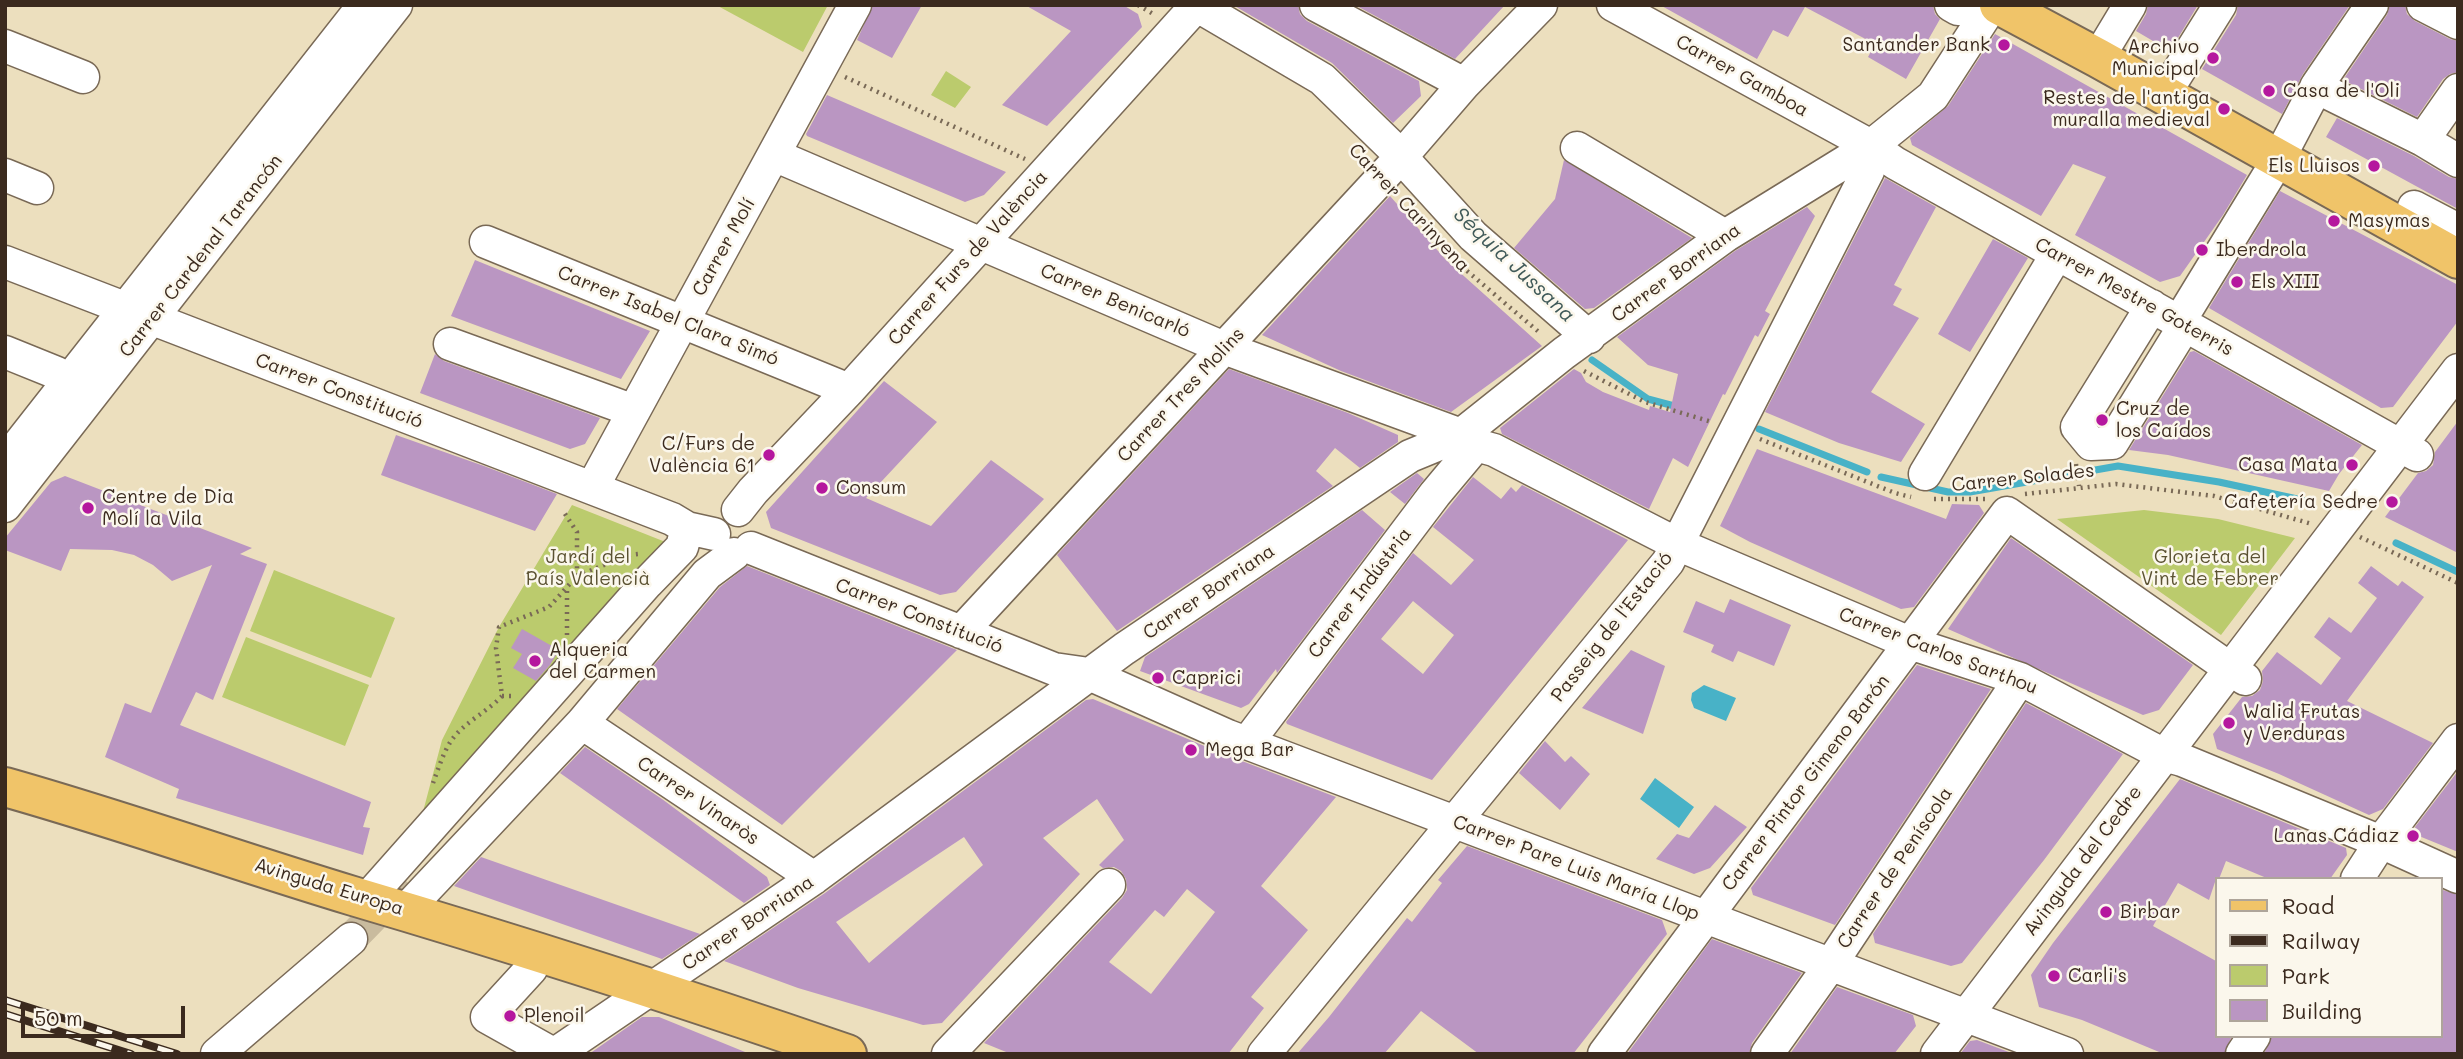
<!DOCTYPE html>
<html>
<head>
<meta charset="utf-8">
<style>
  body { margin:0 }
  #map { position:relative; width:2463px; height:1059px; overflow:hidden; background:#ecdfbe; font-family:Mali,sans-serif }
  canvas { display:block }
  .frame { position:absolute; inset:0; border:7px solid #3b2a1e; pointer-events:none }
  .legend { position:absolute; left:2215px; top:877px; width:228px; height:161px; box-sizing:border-box; background:#fbf7ec; border:2px solid #aea59a; margin:0; padding:9px 12px; list-style:none; font-size:21px; color:#3b2a1e }
  .legend li { display:flex; align-items:center; gap:14px; height:35px }
  .legend b { width:35px; border:2px solid #aea59a }
  .scale { position:absolute; left:21px; top:1006px; width:164px; height:32px; box-sizing:border-box; border:4px solid #3b2a1e; border-top:0; padding-left:9px; font-size:21px; line-height:24px; white-space:nowrap; color:#3b2a1e; -webkit-text-stroke:5px #fbf7ec; paint-order:stroke }
</style>
</head>
<body>
<div id="map">
<canvas width="2463" height="1059"></canvas>
<div class="frame"></div>
<ul class="legend">
<li><b style="height:9px;background:#f0c469"></b>Road</li>
<li><b style="height:9px;background:#3b2a1e"></b>Railway</li>
<li><b style="height:19px;background:#bbcb6d"></b>Park</li>
<li><b style="height:19px;background:#ba96c2"></b>Building</li>
</ul>
<div class="scale">50 m</div>
</div>
<script>
const ctx = document.querySelector('canvas').getContext('2d');
ctx.lineJoin = 'round';
function fill(path, color) { ctx.fillStyle = color; ctx.fill(path, 'evenodd'); }
function trace(path, color, width, dash) { ctx.strokeStyle = color; ctx.lineWidth = width; ctx.lineCap = dash ? 'butt' : 'round'; ctx.setLineDash(dash || []); ctx.stroke(path); }
function label(font, color, halo, rows, align = 'center') {
  ctx.font = font + ' Mali,sans-serif'; ctx.lineWidth = 5; ctx.setLineDash([]); ctx.textBaseline = 'middle'; ctx.strokeStyle = halo; ctx.fillStyle = color; for (const [text, x, y, turn = 0] of rows) {
    ctx.save(); ctx.translate(x, y); ctx.rotate((+turn || 0) * Math.PI / 180); ctx.textAlign = isNaN(turn) ? turn : align; if (halo) ctx.strokeText(text, 0, 0); ctx.fillText(text, 0, 0); ctx.restore();
  }
}
fill(new Path2D(`
  M716,5H828L803,52Z
  M946,71L971,87L955,108L931,95Z
  M572,505L668,543L420,823L442,740L499,627Z
  M2144,510L2218,519L2295,538L2221,635L2057,519Z
  M274,570L395,618L371,678L250,631Z
  M246,637L369,685L345,746L222,697Z`), '#bbcb6d');
fill(new Path2D(`
  M1704,685L1736,698L1726,721L1694,708L1691,700L1692,693Z
  M1655,778L1694,807L1679,828L1640,799Z`), '#48b2c7');
trace(new Path2D(`
  M1592,360L1648,399L1678,407
  M1759,429L1867,472
  M1881,477L1948,492H1970L2118,466L2219,482L2302,500
  M2396,543L2458,572`), '#48b2c7', 7);
fill(new Path2D(`
  M873,5H922L892,58L857,40Z
  M1025,5H1123L1138,14L1142,27L1047,126L1002,105L1071,31Z
  M1233,5H1298L1300,14L1307,21L1419,81L1421,96L1393,123L1332,63Z
  M1355,5H1505L1455,59Z
  M1660,5H1933L1935,14L1940,19L1906,79L1868,57L1875,44L1805,7L1788,37L1773,30L1757,59Z
  M2148,5H2198L2170,51L2136,31L2146,14Z
  M2238,5H2350L2303,74L2282,114L2202,69L2236,15Z
  M2390,5H2405L2407,14L2415,21L2450,39L2458,41V72L2450,74L2443,79L2417,117L2343,80L2387,15Z
  M1995,34L2247,175L2223,215L2180,276L2160,282L2075,235L2106,177L2073,164L2041,216L1912,145L1910,138L1948,106Z
  M827,95L1006,172L984,195L965,202L807,136L806,134Z
  M2337,118L2414,156L2449,177L2458,179V209L2326,137Z
  M1564,160L1692,238L1594,308L1585,309L1514,248L1555,199Z
  M1885,178L1936,207L1894,285L1902,289L1893,305L1919,318L1871,392L1925,424L1901,462L1839,443L1765,412Z
  M2280,191L2458,285V321L2393,407L2381,408L2209,308Z
  M1390,196L1446,260L1542,346L1451,412L1341,371L1262,335Z
  M1807,207L1815,216L1765,311L1770,314L1758,337L1755,335L1725,395L1723,394L1688,467L1673,458L1649,509L1502,434L1500,428L1574,369L1581,373L1586,382L1603,392L1649,410L1650,406L1670,412L1678,374L1648,365L1617,337L1735,251Z
  M1993,239L2028,258L1970,352L1938,334Z
  M475,260L650,331L621,379L451,316Z
  M2194,351L2362,445L2339,474L2329,491L2168,455L2129,450L2190,352Z
  M435,354L444,361L600,418L585,444L570,449L420,393Z
  M1229,369L1348,413L1398,435V442L1360,468L1335,448L1316,471L1333,486L1117,631L1057,555Z
  M884,381L937,422L866,498L931,526L991,460L1044,499L956,592L940,595L771,528L766,512Z
  M2458,421V553L2385,517L2418,473L2426,471L2433,465L2435,452Z
  M396,435L484,466L557,494L535,531L381,475Z
  M1757,449L1946,519L1952,504L1979,505L1984,513L1914,607L1901,609L1750,542L1720,526Z
  M1417,473L1424,479L1405,504L1390,492Z
  M65,476L252,548L240,554L267,564L213,700L196,692L180,725L371,802L363,827L370,828L363,855L176,798L179,789L105,757L125,703L151,713L212,565L172,581L153,565L134,555L112,550L70,549L61,571L5,550V538L51,482Z
  M1473,477L1501,499L1511,487L1516,492L1522,485L1628,540L1432,780L1287,724L1286,722L1413,553L1451,585L1474,560L1433,527ZM1413,601L1454,635L1423,674L1381,639Z
  M1362,510L1385,530L1277,673L1276,669L1249,704L1241,708L1140,671L1145,657Z
  M2011,538L2193,665L2159,710L2143,715L1948,629Z
  M747,566L957,650L782,825L617,709L720,587Z
  M2371,566L2398,586L2402,581L2424,597L2347,701L2433,743L2383,809L2369,815L2279,774L2217,749L2213,734L2242,697L2252,696L2260,690L2263,681L2262,671L2277,652L2321,685L2341,658L2314,637L2329,617L2351,633L2377,598L2358,583Z
  M1730,599L1791,625L1774,666L1738,651L1733,662L1711,652L1714,645L1683,632L1696,601L1724,613Z
  M522,629L559,650L550,665L536,681L513,668L522,654L511,648Z
  M1631,650L1665,666L1643,734L1582,708Z
  M1917,665L1991,689L1835,925L1753,895L1751,888Z
  M1093,699L1221,753L1336,797L1261,886L1308,930L1251,997L1264,1008L1228,1054H1011L984,1043L1122,898L1127,890L1126,879L1121,871L1114,867L1103,868L1099,865L1124,840L1097,799L1043,838L1080,874L942,1023L923,1025L798,988L724,961L825,893L1086,700ZM964,837L983,865L869,963L836,922ZM1187,889L1215,912L1151,994L1109,962L1155,910L1164,917Z
  M2026,703L2123,754L2044,860L1962,963L1951,966L1875,943L1873,934Z
  M1545,741L1565,762L1571,756L1590,774L1560,810L1519,773Z
  M585,747L662,799L767,877L770,885L744,903L560,773Z
  M2458,771V852L2419,836L2415,827Z
  M2180,779L2346,848L2347,855L2330,879H2269L2226,861L2219,879H2216L2209,900L2178,883L2153,926L2216,961V1036H2232L2224,1054H2164L2082,1020L2039,1007L2031,975L2053,943Z
  M1715,805L1747,827L1710,868L1694,874L1656,859L1677,834L1689,838Z
  M1467,846L1662,920L1667,934L1573,1054H1479L1421,1011L1384,1054H1297L1329,1017L1407,918L1412,922L1442,883L1438,880Z
  M481,857L700,934L662,959L454,886Z
  M2440,889L2458,895V1054H2264L2272,1036H2440Z
  M1712,939L1802,973L1752,1043L1749,1054H1627Z
  M1837,987L1913,1015L1916,1026L1894,1054H1790Z
  M642,1017H659L750,1054H589Z
  M1977,1040L2014,1054H1960L1970,1041Z`), '#ba96c2');
trace(new Path2D(`
  M351,939L416,872`), '#c9bb9e', 32, [32, 16]);
const minor = new Path2D(`
  M1196,5L1322,79L1392,147L1473,236L1589,337
  M1316,5L1464,84
  M1613,5L1871,146L1895,163L2417,455
  M1951,5L1958,9L1978,5
  M2423,5L2458,23
  M5,46L83,77
  M2098,58L2130,5
  M2316,87L2423,140L2458,161
  M2163,96L2220,5
  M2423,140L2458,90
  M1577,148L1725,236
  M774,155L1224,348L1461,435L1476,445L1494,450L1677,544L1910,643L2020,679L2164,755L2182,760L2381,842L2458,877
  M5,175L37,188
  M2414,207L2458,230
  M486,242L849,390
  M5,262L672,519L687,528L714,534
  M2152,306L2077,427L2091,444L2112,443L2185,325
  M2179,322L2278,160L2318,84L2372,5
  M450,344L634,411
  M5,352L57,373
  M5,462L364,5
  M1925,474L2057,254
  M592,488L855,5
  M5,506L396,5
  M738,510L753,491L849,390L1197,5
  M751,548L1054,669L1089,674L1228,736L2067,1054
  M961,632L1401,157L1464,84L1541,5
  M582,723L814,878
  M1247,743L1435,494L1476,445
  M2357,879L2381,842L2458,740
  M367,899L647,583L682,547L687,528
  M406,910L582,723L707,574L734,554
  M531,969L487,1017L553,1054
  M217,1054L351,939
  M555,1054L814,878L1124,649L1410,456L1461,435L1564,353L1725,236L1871,146L1933,96L1992,5
  M948,1054L1109,885
  M1264,1054L1668,562L1868,171L1871,146
  M1604,1054L2007,513L2245,679
  M1767,1054L1831,964L2020,679
  M1937,1054L2458,370
  M2242,1054L2254,1036`);
const major = new Path2D(`
  M1999,5L2098,58L2458,259
  M5,787C122,820 237,861 353,896C519,945 684,998 847,1054`);
trace(minor, '#796956', 35);
trace(major, '#796956', 42);
trace(new Path2D(`
  M1138,5L1155,15
  M845,77L1025,159
  M1429,230L1453,259L1540,333
  M1584,371L1645,402L1712,422
  M1760,439L1895,493L1911,497
  M2076,464L2079,486
  M2025,494L2116,484L2214,496L2312,524
  M1934,499H1985
  M2360,537L2458,583
  M577,576L629,555L639,554
  M567,635V587
  M511,696H502L496,648L499,627L549,607L577,576V532L563,511
  M433,783C438,770 443,753 451,741C463,723 487,712 502,696`), '#796956', 4.5, [2, 5]);
trace(minor, '#fff', 32);
trace(major, '#f0c469', 38);
const rail = new Path2D(`
  M5,1000L177,1054
  M5,1014L131,1054`);
trace(rail, '#3b2a1e', 8);
trace(rail, '#fbf7ec', 5, [16]);
for (const [x, y, r, color] of [
  [2004,45,7,"#b5179e"],
  [2213,58,7,"#b5179e"],
  [2269,91,7,"#b5179e"],
  [2224,109,7,"#b5179e"],
  [2374,166,7,"#b5179e"],
  [2334,221,7,"#b5179e"],
  [2202,250,7,"#b5179e"],
  [2237,282,7,"#b5179e"],
  [2102,420,7,"#b5179e"],
  [769,455,7,"#b5179e"],
  [2352,465,7,"#b5179e"],
  [822,488,7,"#b5179e"],
  [2392,502,7,"#b5179e"],
  [88,508,7,"#b5179e"],
  [535,661,7,"#b5179e"],
  [1158,678,7,"#b5179e"],
  [2229,723,7,"#b5179e"],
  [1191,750,7,"#b5179e"],
  [2413,836,7,"#b5179e"],
  [2106,912,7,"#b5179e"],
  [2054,976,7,"#b5179e"],
  [510,1016,7,"#b5179e"]
]) { const dot = new Path2D(); dot.arc(x, y, r, 0, 2 * Math.PI); ctx.fillStyle = color; ctx.fill(dot); trace(dot, '#fbf7ec', 2.5); }
label('19px', '#3b2a1e', '#fbf7ec', [
  ["Santander Bank",1990,45,"right"],
  ["Archivo",2199,47,"right"],
  ["Municipal",2199,69,"right"],
  ["Casa de l'Oli",2283,91],
  ["Restes de l'antiga",2210,98,"right"],
  ["muralla medieval",2210,120,"right"],
  ["Els Lluisos",2360,166,"right"],
  ["Masymas",2348,221],
  ["Iberdrola",2216,250],
  ["Els XIII",2251,282],
  ["Cruz de",2116,409],
  ["los Caídos",2116,431],
  ["C/Furs de",755,444,"right"],
  ["València 61",755,466,"right"],
  ["Casa Mata",2338,465,"right"],
  ["Consum",836,488],
  ["Centre de Dia",102,497],
  ["Molí la Vila",102,519],
  ["Cafetería Sedre",2378,502,"right"],
  ["Alqueria",549,650],
  ["del Carmen",549,672],
  ["Caprici",1172,678],
  ["Walid Frutas",2243,712],
  ["y Verduras",2243,734],
  ["Mega Bar",1205,750],
  ["Lanas Cádiaz",2399,836,"right"],
  ["Birbar",2120,912],
  ["Carli's",2068,976],
  ["Plenoil",524,1016]
], 'left');
label('19px', '#3b2a1e', '#fbf7ec', [
  ["Carrer Gamboa",1742,76,29],
  ["Carrer Carinyena",1409,208,47],
  ["Carrer Molí",724,247,-61],
  ["Carrer Cardenal Tarancón",201,256,-52],
  ["Carrer Furs de València",968,258,-48],
  ["Carrer Borriana",1676,273,-36],
  ["Carrer Mestre Goterris",2134,297,29],
  ["Carrer Benicarló",1115,301,23],
  ["Carrer Isabel Clara Simó",668,316,22],
  ["Carrer Constitució",339,391,21],
  ["Carrer Tres Molins",1181,395,-47],
  ["Carrer Solades",2023,478,-6],
  ["Carrer Borriana",1209,592,-34],
  ["Carrer Indústria",1360,593,-53],
  ["Carrer Constitució",919,616,21],
  ["Passeig de l'Estació",1612,627,-52],
  ["Carrer Carlos Sarthou",1938,651,21],
  ["Carrer Pintor Gimeno Barón",1806,783,-53],
  ["Carrer Vinaròs",698,801,34],
  ["Avinguda del Cedre",2083,861,-53],
  ["Carrer Pare Luis María Llop",1576,868,21],
  ["Carrer de Peníscola",1895,868,-56],
  ["Avinguda Europa",329,887,17],
  ["Carrer Borriana",748,923,-34]
]);
label('19px', '#5b5232', '#fbf7ec', [
  ["Jardí del",588,557],
  ["País Valencià",588,579],
  ["Glorieta del",2210,557],
  ["Vint de Febrer",2210,579]
]);
label('italic 21px', '#405a59', '#fbf7ec', [
  ["Séquia Jussana",1514,265,43]
]);
</script>
</body>
</html>
